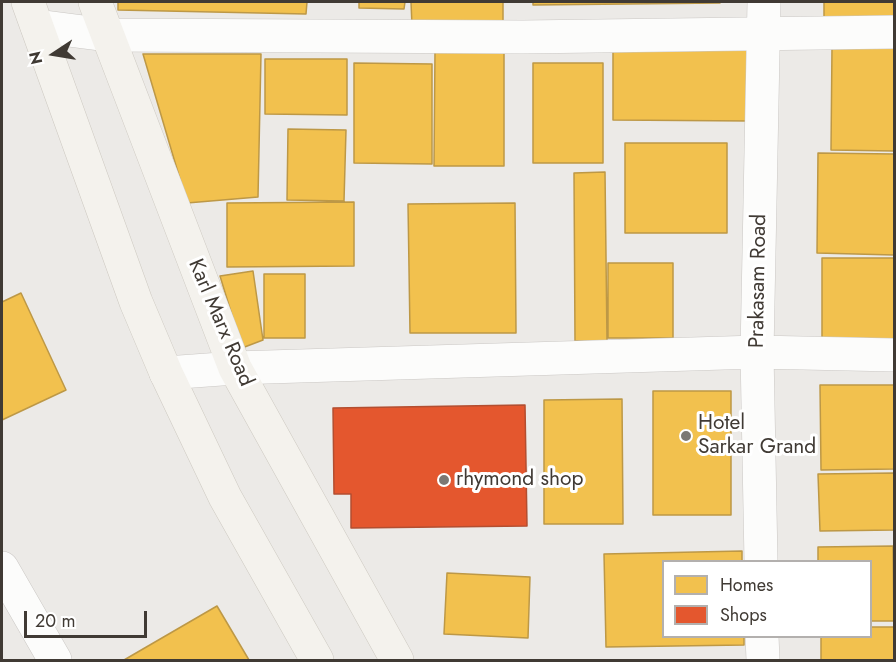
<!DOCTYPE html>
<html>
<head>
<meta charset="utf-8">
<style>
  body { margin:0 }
  #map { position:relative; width:896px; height:662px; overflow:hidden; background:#eceae7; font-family:Jost,sans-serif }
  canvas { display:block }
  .frame { position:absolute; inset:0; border:3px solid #403a34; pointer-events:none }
  .legend { position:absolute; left:662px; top:560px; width:210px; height:78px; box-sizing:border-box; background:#fff; border:2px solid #b3b0ae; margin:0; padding:8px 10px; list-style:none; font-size:18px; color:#403a34 }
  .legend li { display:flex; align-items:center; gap:12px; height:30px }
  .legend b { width:30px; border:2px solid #b3b0ae }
  .north { position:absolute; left:24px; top:24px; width:60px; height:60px; -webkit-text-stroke:4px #fff; paint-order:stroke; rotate:258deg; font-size:16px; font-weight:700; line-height:24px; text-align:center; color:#403a34 }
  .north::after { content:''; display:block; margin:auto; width:21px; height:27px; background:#403a34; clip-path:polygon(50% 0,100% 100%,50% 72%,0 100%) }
  .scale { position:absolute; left:24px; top:611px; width:123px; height:27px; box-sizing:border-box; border:3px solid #403a34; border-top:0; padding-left:8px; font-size:18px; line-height:21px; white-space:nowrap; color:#403a34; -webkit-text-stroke:4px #fff; paint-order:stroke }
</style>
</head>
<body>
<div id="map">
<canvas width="896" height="662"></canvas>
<div class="frame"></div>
<ul class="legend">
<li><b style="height:16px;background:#f2c14e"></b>Homes</li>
<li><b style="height:16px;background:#e4572e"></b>Shops</li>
</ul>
<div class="north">N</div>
<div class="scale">20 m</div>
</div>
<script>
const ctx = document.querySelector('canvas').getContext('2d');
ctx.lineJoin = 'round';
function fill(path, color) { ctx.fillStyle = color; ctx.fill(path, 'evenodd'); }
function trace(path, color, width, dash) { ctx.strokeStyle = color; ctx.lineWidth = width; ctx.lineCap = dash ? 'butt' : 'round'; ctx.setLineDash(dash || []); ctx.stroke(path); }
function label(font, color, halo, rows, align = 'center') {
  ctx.font = font + ' Jost,sans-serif'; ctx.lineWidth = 6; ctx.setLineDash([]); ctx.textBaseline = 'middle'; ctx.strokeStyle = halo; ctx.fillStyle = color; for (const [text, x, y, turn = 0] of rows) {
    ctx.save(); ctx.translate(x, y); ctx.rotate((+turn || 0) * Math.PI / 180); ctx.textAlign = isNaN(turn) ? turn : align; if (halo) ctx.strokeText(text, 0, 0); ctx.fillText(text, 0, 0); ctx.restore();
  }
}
const homes = new Path2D(`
  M118,2H307L306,14L118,10Z
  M359,2H405L404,9L359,8Z
  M411,2H503V21L412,26Z
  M533,2H720V3L533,5Z
  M824,2H894V21L824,22Z
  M613,43L751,44L750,121L613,120Z
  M832,47L894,48V151L831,150Z
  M435,51H504V166H434Z
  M143,54H261L258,197L187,203Z
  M265,59H347V115L265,114Z
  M354,63L432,64V164L354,163Z
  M533,63H603V163H533Z
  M288,129L346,130L344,201L287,200Z
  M625,143H727V233H625Z
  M818,153L894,154V255L817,253Z
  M605,172L607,341H575L574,173Z
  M354,202V266L227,267V203Z
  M515,203L516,333H410L408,204Z
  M822,258H894V342H822Z
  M608,263H673V338H608Z
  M253,271L263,340L242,348L220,276Z
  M264,274H305V338H264Z
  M21,293L66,390L2,420V302Z
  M820,385H894V469L821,470Z
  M653,391H731V515H653Z
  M622,399L623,524H544V400Z
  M894,473V530L820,531L818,474Z
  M893,546L894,621H870V562H818V547Z
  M742,551V562H664V636H744V645L606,647L604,554Z
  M447,573L530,577L528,638L444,634Z
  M217,606L249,660H124Z
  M870,627H894V660H821V636H870Z`);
fill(homes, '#f2c14e');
trace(homes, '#bd9846', 1.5);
const shops = new Path2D(`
  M525,405L527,526L351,528V494H334L333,408Z`);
fill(shops, '#e4572e');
trace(shops, '#b34e30', 1.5);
const minor = new Path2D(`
  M37,26L107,35L523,37L894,32`);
const tertiary = new Path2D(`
  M166,373L235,368L757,352L894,355
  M761,562L757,352L764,2
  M2,568L55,660
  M762,636L763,660`);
const secondary = new Path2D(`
  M28,2L136,302L166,373L225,497L317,660
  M95,2L235,368L397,660`);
trace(minor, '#cac7c4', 34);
trace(tertiary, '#cac7c4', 34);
trace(secondary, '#cdc9c1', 34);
trace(minor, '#fcfcfb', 33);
trace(tertiary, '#fcfcfb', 33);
trace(secondary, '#f4f2ed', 33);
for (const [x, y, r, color] of [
  [686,436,6,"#7c7873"],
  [444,480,6,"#7c7873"]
]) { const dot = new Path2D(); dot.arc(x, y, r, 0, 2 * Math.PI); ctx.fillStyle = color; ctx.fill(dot); trace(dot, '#fff', 2); }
label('21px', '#403a34', '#fff', [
  ["Prakasam Road",759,281,-89],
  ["Karl Marx Road",220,323,67]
]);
label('21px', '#403a34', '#fff', [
  ["Hotel",698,424],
  ["Sarkar Grand",698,448],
  ["rhymond shop",456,480]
], 'left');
</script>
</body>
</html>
